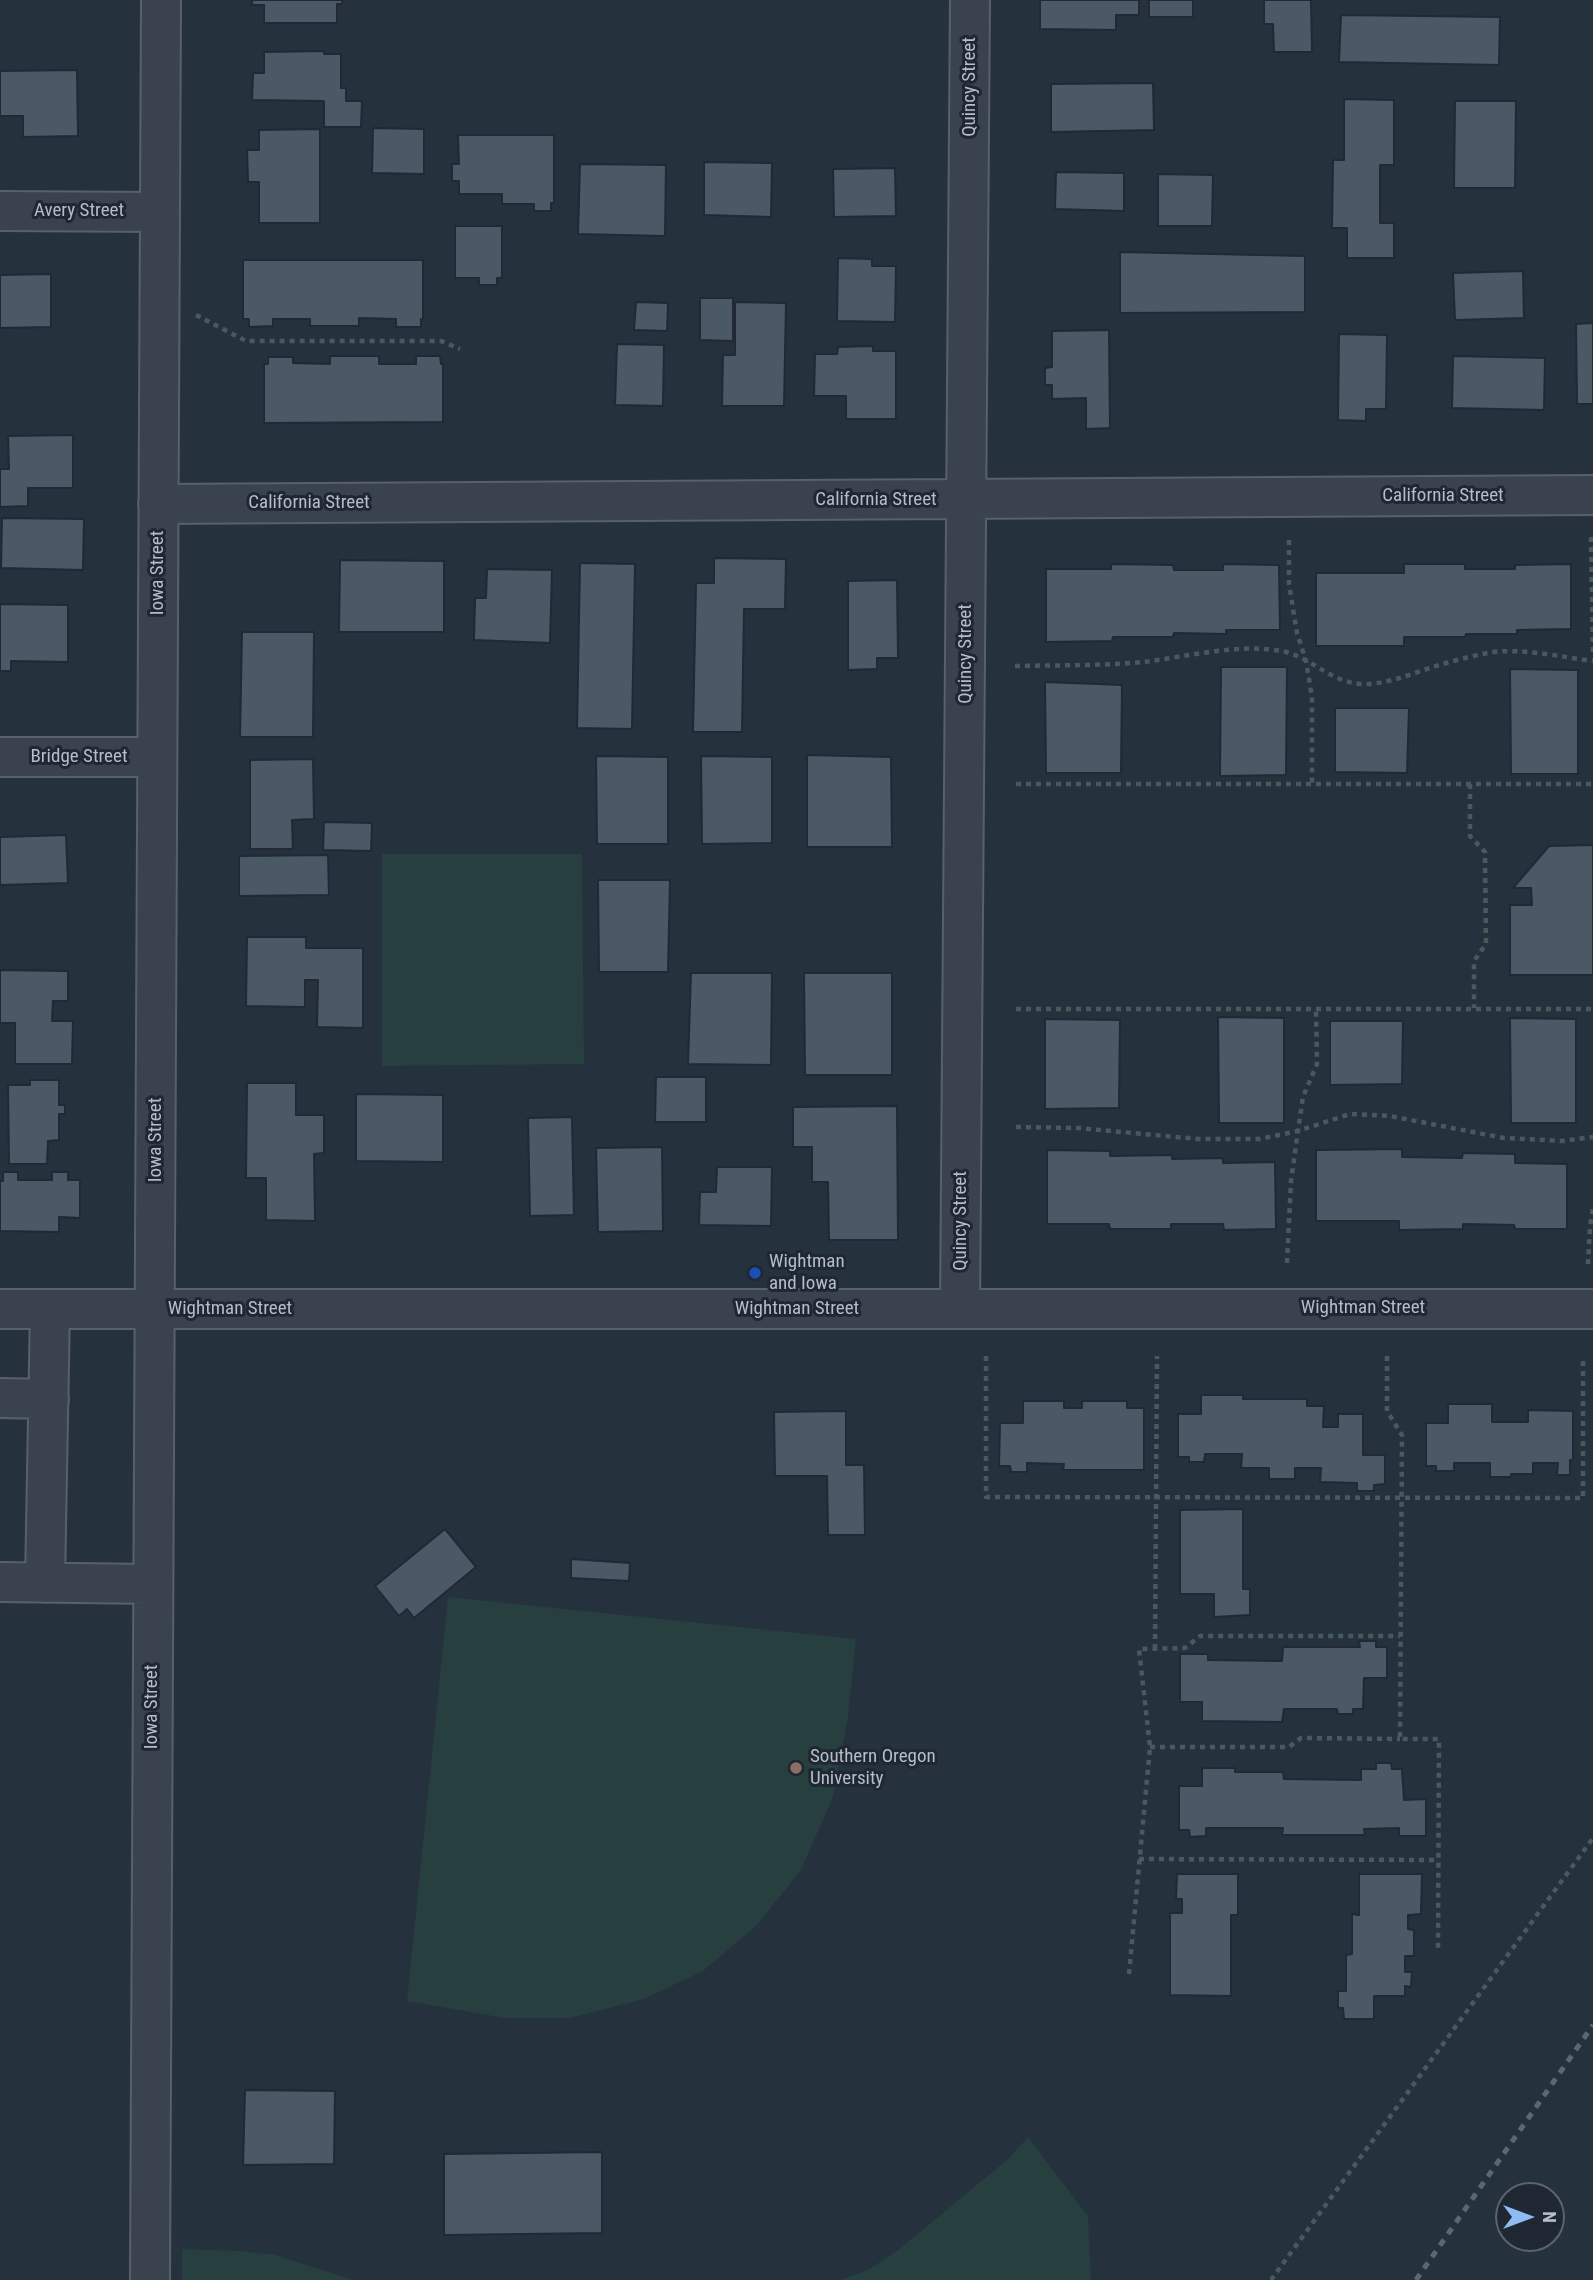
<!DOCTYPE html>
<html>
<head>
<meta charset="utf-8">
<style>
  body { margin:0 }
  #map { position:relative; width:1593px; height:2280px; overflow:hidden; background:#25313d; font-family:"Roboto Condensed",sans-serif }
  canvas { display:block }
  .north { position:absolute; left:1495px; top:2182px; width:70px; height:70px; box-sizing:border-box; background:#1e2732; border:2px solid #5a636e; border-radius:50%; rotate:90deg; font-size:19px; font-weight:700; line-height:28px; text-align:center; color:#b5bdc8 }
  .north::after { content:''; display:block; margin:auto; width:24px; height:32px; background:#8fbbf3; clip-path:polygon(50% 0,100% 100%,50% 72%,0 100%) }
</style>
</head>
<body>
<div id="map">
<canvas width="1593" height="2280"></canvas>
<div class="north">N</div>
</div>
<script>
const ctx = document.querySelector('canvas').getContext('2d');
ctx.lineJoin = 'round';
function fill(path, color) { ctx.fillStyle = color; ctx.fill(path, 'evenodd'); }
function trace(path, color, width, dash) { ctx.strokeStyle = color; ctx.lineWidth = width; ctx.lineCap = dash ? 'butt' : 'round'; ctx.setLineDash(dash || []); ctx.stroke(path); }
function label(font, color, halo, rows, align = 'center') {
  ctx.font = font + ' "Roboto Condensed",sans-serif'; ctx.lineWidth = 6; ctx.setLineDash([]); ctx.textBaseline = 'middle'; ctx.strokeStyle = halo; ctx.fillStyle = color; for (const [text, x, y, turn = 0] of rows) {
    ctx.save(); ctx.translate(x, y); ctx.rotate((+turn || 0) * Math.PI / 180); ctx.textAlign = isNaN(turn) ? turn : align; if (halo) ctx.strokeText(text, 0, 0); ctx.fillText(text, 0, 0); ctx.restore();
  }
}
fill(new Path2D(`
  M382,854H582L584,1064L382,1066Z
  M448,1597L856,1639L848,1717L833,1797L801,1870L757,1925L703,1971L644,1999L570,2018H505L407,2001Z
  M1028,2137L1088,2216L1091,2280H840L868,2270L897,2251L1008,2159Z
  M182,2249L240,2251L275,2255L354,2280H182Z`), '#283f3f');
const building = new Path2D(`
  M252,0H342V4H337V23H264V5H252Z
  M1040,0H1139V15H1116V30L1040,29Z
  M1149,0H1193V17H1149Z
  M1264,0H1311L1312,52H1274L1273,24H1264Z
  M1341,15L1500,17L1499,65L1339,62Z
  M324,51V54H341V88H346V101H362L361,127H324V101L252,100L253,73H264V52Z
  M77,70L78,136L23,137V116H0V71Z
  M1153,83L1154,130L1051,132V84Z
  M1344,99L1394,100V165H1380V223H1394V258H1347V228H1332L1333,160H1344Z
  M1455,101H1516L1515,188H1454Z
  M373,128L424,129V174L372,173Z
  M320,129V223H259V182H248L247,150H259V130Z
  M458,135H554V203H551V211H534V204H502V194H459V181H452V164H459Z
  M704,162L772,163L771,217L704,215Z
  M580,164L666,165L665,236L578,234Z
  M895,168L896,216L834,217L833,169Z
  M1056,172L1124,173V211L1055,209Z
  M1158,174L1213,175L1212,226H1158Z
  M455,226H502V278H497V285H479V278H455Z
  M1120,252L1305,256V312L1120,313Z
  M838,258L872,259V266H896L895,322L837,321Z
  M243,260H423V319H421V327H396V319L359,318V326H310V319H273V326L249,327V319H243Z
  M1523,271L1524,318L1455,320L1453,273Z
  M51,274V327L0,328V275Z
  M700,298H733V341L700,340Z
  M636,302L668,303L667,331L634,330Z
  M735,302L786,303L784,406H722L723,355H735Z
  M1593,323V404H1577L1576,324Z
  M1109,330L1110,428L1086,429V398L1052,399V385H1045V368L1052,367V331Z
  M1339,334L1387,335L1386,409H1366V421L1338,420Z
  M617,344L664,345L663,406L615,405Z
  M873,346V351H896V419H846V396H814L815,354H837L838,347Z
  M330,356H379V364H416V356H440L441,364H443V422L264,423V364H268V357H293V363L330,364Z
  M1453,356L1545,358L1544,410L1452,408Z
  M73,435V488H28V506L0,507V469H9L8,436Z
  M2,518L84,519L83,570L1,568Z
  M714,558L786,559L785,609H744L742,732H693L696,583H714Z
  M340,560L444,561V632H339Z
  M580,563L635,564L632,729L577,728Z
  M1111,564L1173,565L1174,570H1223V564L1279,565L1280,630H1226V634L1174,633L1173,637H1113L1112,641L1046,642V569H1111Z
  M1404,564H1465V569H1515V565L1571,564V629L1517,630V634H1466L1465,637H1404V646H1316V573H1404Z
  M487,569L552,570L550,643L474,640L475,598H486Z
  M897,580L898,658H877V669L848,670V581Z
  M0,604L68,605V662L11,661V671H0Z
  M242,632H314L313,737H240Z
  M1221,667H1287L1286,775L1220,776Z
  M1510,669L1578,670V774H1511Z
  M1045,682L1122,685L1121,773H1046Z
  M1335,708H1409L1407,773L1335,772Z
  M807,755L891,757L892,847H807Z
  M596,756L668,757V844H597Z
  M701,756L772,757V843L702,844Z
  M313,759L314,819L292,820L293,849H250V760Z
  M324,822L372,823L371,851L323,850Z
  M66,835L68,883L0,885V837Z
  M1593,845V975H1510V905H1532L1531,888H1513L1549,846Z
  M328,855L329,895L239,896V856Z
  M598,880H670L668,972H599Z
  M247,937H306V948H363V1028L317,1027L318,980H305V1007L246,1006Z
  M0,970L68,971V1001H53L52,1021H73L72,1064H15V1023H0Z
  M691,973H772L771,1065L688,1064Z
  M804,973H892V1075H805Z
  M1218,1017L1284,1018V1123H1219Z
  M1510,1018L1576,1019V1123H1511Z
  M1045,1019L1120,1020L1119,1108L1045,1109Z
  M1330,1021H1403L1402,1084L1330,1085Z
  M656,1077H706V1122H655Z
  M30,1080H59V1105H65V1114H59V1140L48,1141L47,1164H9L8,1085H30Z
  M247,1083H296V1115H324V1153L314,1154L315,1221L266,1220V1178H246Z
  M356,1094L443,1095V1162L356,1161Z
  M897,1106L898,1240H829L828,1182H812V1147H793V1107Z
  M572,1117L574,1215L530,1216L528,1118Z
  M662,1147L663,1231L598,1232L596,1148Z
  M1402,1149V1157L1462,1158L1463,1153L1515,1154V1163L1567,1164V1229H1515L1514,1225L1463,1224V1229L1399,1230V1221H1316V1150Z
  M1047,1150L1110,1151V1156L1172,1155V1159L1223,1158V1163L1275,1162L1276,1229L1224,1230L1223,1224H1171V1229H1110L1109,1224H1047Z
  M717,1167H772L771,1226L699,1225L700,1192H716Z
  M3,1172H18V1180H52V1172H68V1180H80V1218L59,1217V1232L0,1231V1181H3Z
  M1201,1395H1243V1399H1307V1406H1324L1323,1427H1338V1414H1363V1455H1385V1484L1374,1485V1491H1357V1483L1320,1482L1321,1468H1295V1479H1269V1468H1241L1242,1454H1205L1204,1462H1189V1457H1178V1414H1201Z
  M1023,1401H1064V1408H1082V1401H1127V1408H1144V1470H1063L1064,1464L1027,1463V1472H1011L1010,1466H999L1000,1423H1023Z
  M1448,1404H1492V1422H1528V1410L1573,1411V1460H1570V1475H1557L1558,1463H1533V1474H1511V1477H1490V1463H1454V1471H1436V1466H1426V1423H1448Z
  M846,1411V1465H864L865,1535H828L827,1476H775L774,1412Z
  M1243,1509V1589H1250V1615L1214,1617V1594H1180V1510Z
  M445,1529L476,1567L414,1618L407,1609L399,1616L375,1586Z
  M571,1559L630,1563L629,1581L571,1578Z
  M1359,1641H1376V1647H1387V1678H1364L1363,1709H1353V1714H1338L1337,1709H1284L1282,1722L1202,1721V1702H1180V1654H1208V1660L1282,1661L1283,1647H1360Z
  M1376,1763H1391L1392,1769H1402L1404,1800L1426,1799V1836H1399V1828L1364,1829L1365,1835H1282L1283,1828H1206V1836L1190,1837L1189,1830H1179V1786H1202V1768H1235V1772H1283L1284,1779L1361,1780V1769H1376Z
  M1177,1874H1238V1915H1231V1996L1170,1995V1913H1182V1899H1176Z
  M1359,1874H1422L1421,1914L1408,1915V1929L1414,1930V1956H1405V1972H1412L1411,1987L1405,1986V1996H1374V2019H1344L1343,2008H1338V1991H1346V1955L1352,1954V1914L1359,1915Z
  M245,2090L335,2091L334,2164L243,2165Z
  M602,2152V2233L444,2235V2154Z`);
fill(building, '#4b5866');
trace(building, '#202934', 2);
const minor = new Path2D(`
  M0,211L159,212
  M158,504L1593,495
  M0,757H157
  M0,1309H1593
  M960,1309L970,0
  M0,1398L49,1399
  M0,1582L152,1584
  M45,1583L50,1309
  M150,2280L161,0`);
trace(minor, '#57606b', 42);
trace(new Path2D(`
  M196,315L246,341H441L460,349
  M1591,537L1593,654
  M1289,540V584L1297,633L1306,661L1312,697V784
  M1015,666C1058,665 1101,666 1143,662C1186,657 1237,643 1281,651C1311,656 1331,684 1364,684C1387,684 1408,675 1430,668C1448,662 1468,657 1487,653C1518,647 1562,657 1593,661
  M1016,784H1593
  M1470,784V836L1485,852L1486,944L1474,961V1008
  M1016,1009H1593
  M1016,1127L1078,1128L1198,1139H1259L1298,1131L1350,1114L1390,1116L1504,1138L1562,1141L1593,1137
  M1287,1263L1291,1181L1298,1131L1303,1097L1317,1064L1316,1009
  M1588,1264L1590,1227L1593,1207
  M986,1356V1497L1583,1498V1357
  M1387,1356V1411L1402,1435L1400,1739H1439L1438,1952
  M1155,1649L1157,1356
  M1150,1747H1289L1301,1738L1400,1739
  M1139,1859L1438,1860
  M1129,1974L1150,1747L1139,1649L1185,1648L1200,1636H1400
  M1271,2280L1593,1838`), '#475b5d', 4.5, [5, 5]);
trace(minor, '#39424d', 38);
trace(new Path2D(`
  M1416,2280L1593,2025`), '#5b6774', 5, [7, 7]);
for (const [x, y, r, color] of [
  [755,1273,7,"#1a4fb4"],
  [796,1768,7,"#8d6e63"]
]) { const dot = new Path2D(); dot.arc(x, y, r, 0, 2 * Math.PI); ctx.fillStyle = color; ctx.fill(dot); trace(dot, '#1e2732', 2.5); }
label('19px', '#b5bdc8', '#1e2732', [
  ["Quincy Street",970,87,-90],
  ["Avery Street",79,211],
  ["California Street",1443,496],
  ["California Street",876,500],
  ["California Street",309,503],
  ["Iowa Street",158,573,-90],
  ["Quincy Street",966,654,-90],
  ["Bridge Street",79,757],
  ["Iowa Street",156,1140,-90],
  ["Quincy Street",961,1221,-90],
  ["Wightman Street",1363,1308],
  ["Wightman Street",230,1309],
  ["Wightman Street",797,1309],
  ["Iowa Street",152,1707,-90]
]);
label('19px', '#b5bdc8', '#1e2732', [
  ["Wightman",769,1262],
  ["and Iowa",769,1284],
  ["Southern Oregon",810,1757],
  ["University",810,1779]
], 'left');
</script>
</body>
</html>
